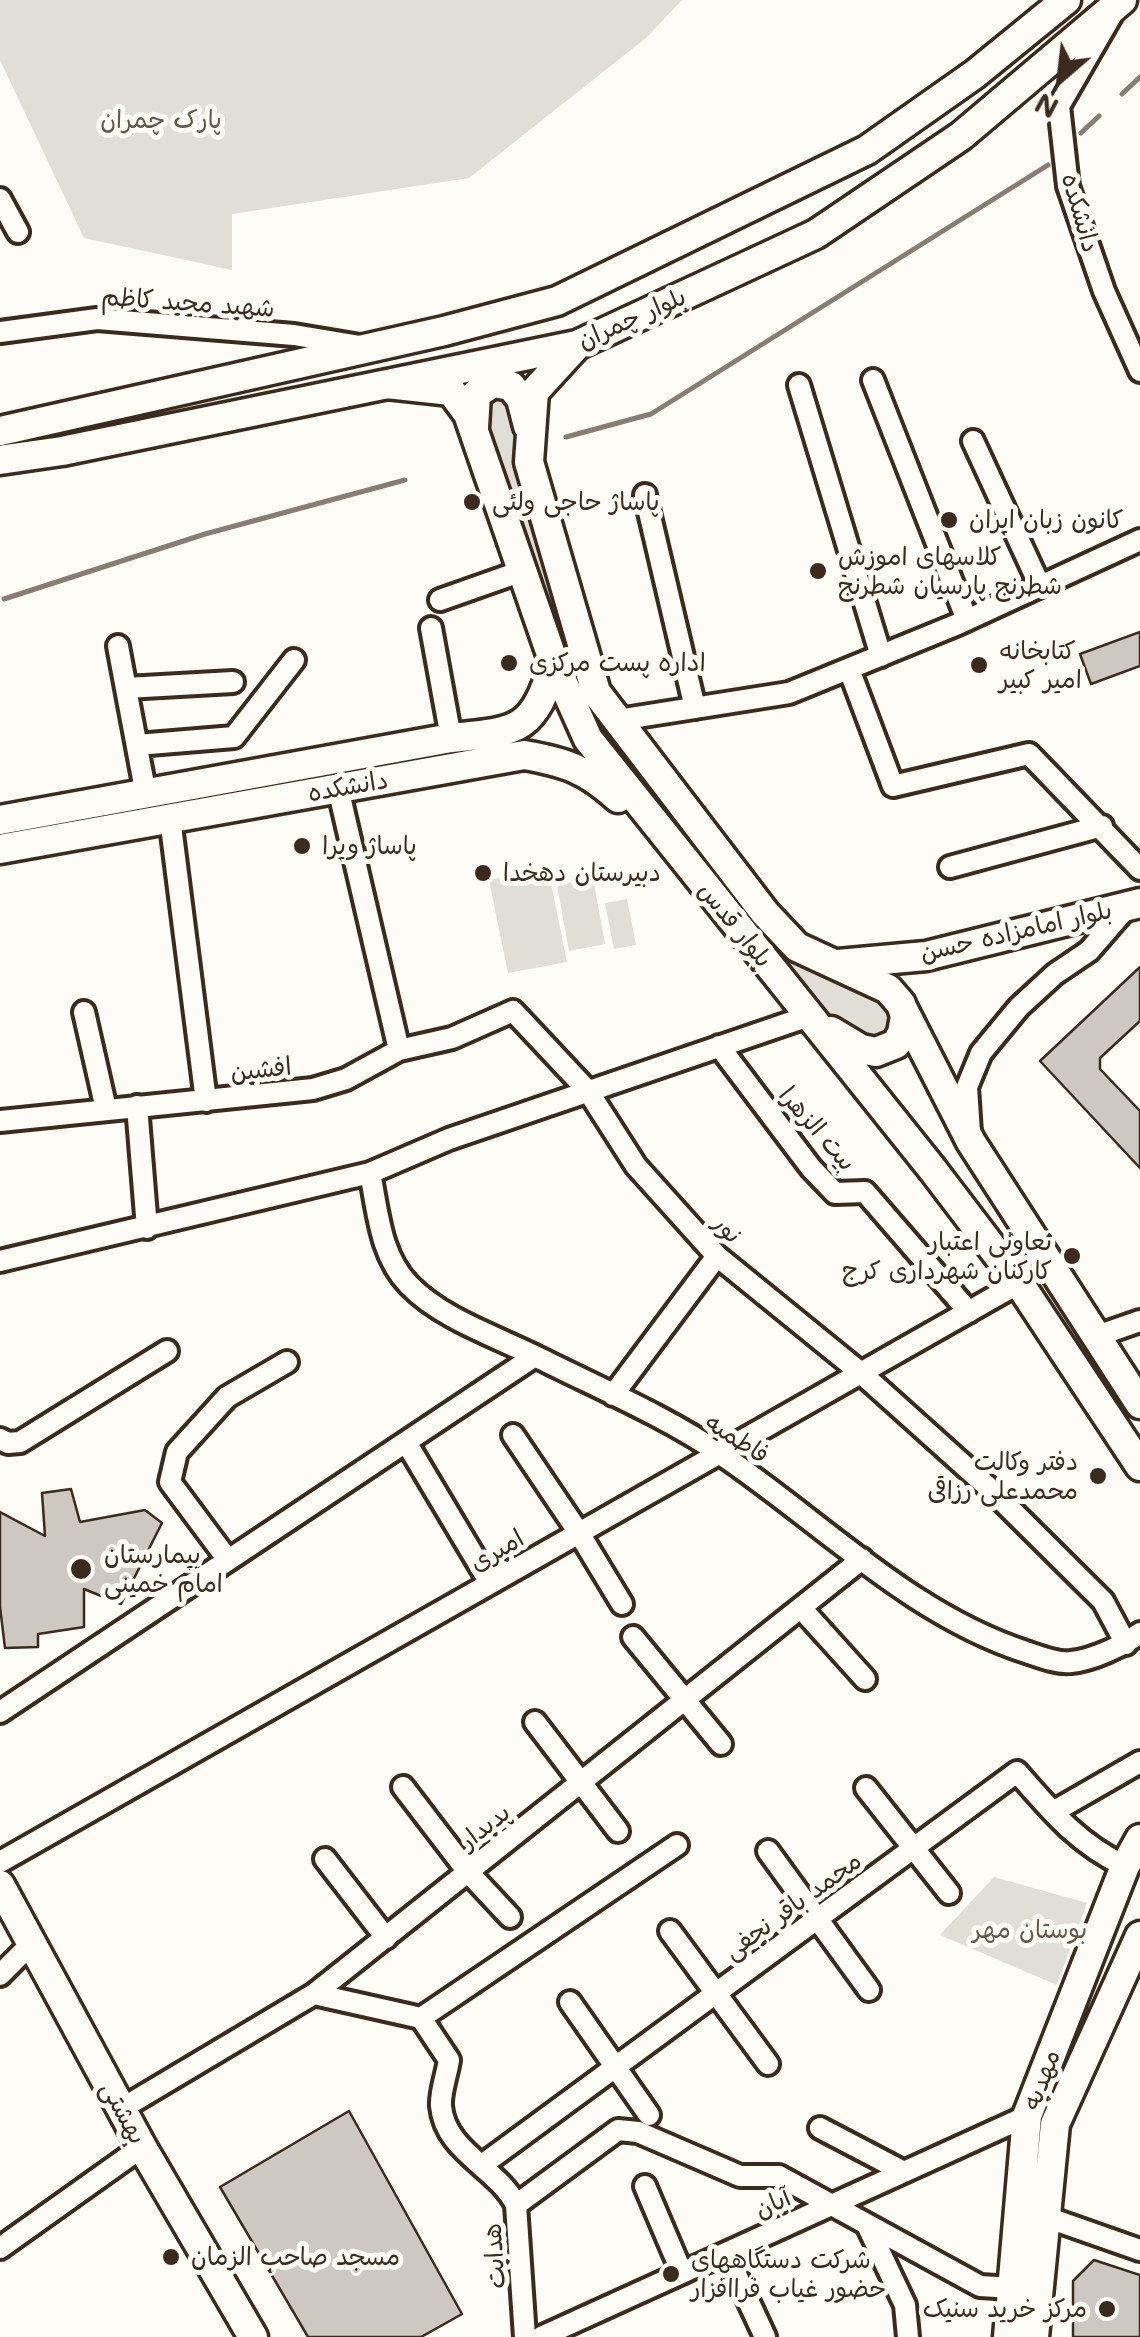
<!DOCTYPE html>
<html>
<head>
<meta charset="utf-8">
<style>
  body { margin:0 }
  #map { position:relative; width:1140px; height:2337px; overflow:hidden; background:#fdfcf7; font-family:Mali,sans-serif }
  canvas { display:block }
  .north { position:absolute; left:1010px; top:30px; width:100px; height:100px; -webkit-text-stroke:8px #fdfcf7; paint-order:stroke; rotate:208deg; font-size:28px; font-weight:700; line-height:40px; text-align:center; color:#3b2a1e }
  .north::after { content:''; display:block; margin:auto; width:35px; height:45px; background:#3b2a1e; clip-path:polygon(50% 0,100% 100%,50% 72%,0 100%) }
</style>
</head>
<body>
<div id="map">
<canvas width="1140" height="2337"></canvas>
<div class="north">N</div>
</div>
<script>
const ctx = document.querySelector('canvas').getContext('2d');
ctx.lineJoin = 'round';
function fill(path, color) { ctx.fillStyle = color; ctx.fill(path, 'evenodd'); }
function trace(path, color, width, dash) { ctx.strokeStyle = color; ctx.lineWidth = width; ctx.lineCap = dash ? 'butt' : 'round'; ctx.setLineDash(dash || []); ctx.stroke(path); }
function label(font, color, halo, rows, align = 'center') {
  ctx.font = font + ' Mali,"Playpen Sans Arabic",sans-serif'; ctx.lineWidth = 10; ctx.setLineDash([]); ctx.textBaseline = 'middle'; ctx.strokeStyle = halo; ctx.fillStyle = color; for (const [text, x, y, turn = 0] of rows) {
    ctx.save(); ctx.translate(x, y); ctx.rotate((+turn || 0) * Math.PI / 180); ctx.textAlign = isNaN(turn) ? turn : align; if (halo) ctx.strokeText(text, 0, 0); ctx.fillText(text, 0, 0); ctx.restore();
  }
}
fill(new Path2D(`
  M0,0H682L646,38L469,178L232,214V270L84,238L0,60Z
  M500,395L510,400L590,696L775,933L886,1002L893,1020L888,1034L875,1041L823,1018L592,731L485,430V404L492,398Z
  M548,868L567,962L508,973L489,880Z
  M593,878L605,944L569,951L557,885Z
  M627,899L636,945L614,949L605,903Z
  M994,1877L1087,1903L1057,1985L940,1935Z`), '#e1ded7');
trace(new Path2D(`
  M1122,94L1140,77
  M1081,133L1099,116
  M566,437L651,414L1048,165
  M4,599L205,534L405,480`), '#887d74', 5);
const building = new Path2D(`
  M1140,632V666L1091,684L1080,654Z
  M1140,967V1021L1100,1058V1069L1140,1111V1168L1040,1061Z
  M71,1489L80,1522L145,1510L162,1523L121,1604L84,1589V1627L38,1634V1647L5,1648L0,1607V1512L45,1536L42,1493Z
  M349,2111L462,2314L421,2337H308L220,2187Z
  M1094,2260L1140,2275V2337H1073V2281Z`);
fill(building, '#cdc8c2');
trace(building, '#3b2a1e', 2.5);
const minor = new Path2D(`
  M1111,16L1059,106L1068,186L1104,291L1140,371
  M0,199L18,232
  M0,332L97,319L294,335L360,346
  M873,380L967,620
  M799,385L881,656
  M973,441L1040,586
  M645,495L695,708
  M440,600L522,571
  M431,628L451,738
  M118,646L146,795
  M849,669L893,786L1029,754L1140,869
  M126,688L233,682
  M618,720L789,693L958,624L1140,540
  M137,745L234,737L294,660
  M338,788L399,1050
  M170,818L206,1101
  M950,867L1102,826
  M84,1012L106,1109
  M719,1046L811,1168L835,1193L865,1192L969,1312
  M137,1106L147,1228
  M0,1121L313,1089L346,1079L399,1050L452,1038L513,1011L588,1091L636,1166L717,1256L861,1373L988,1487L1103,1601L1126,1644
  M970,1133L967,1087L981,1053L1019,1007L1055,974L1089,951L1128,906
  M370,1173C378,1212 380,1255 409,1285C443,1320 498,1337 541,1359C599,1388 669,1418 722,1455C821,1522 911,1615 1026,1652C1038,1656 1058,1664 1071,1662C1093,1660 1122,1646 1140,1633
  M0,1261L370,1173L449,1139L809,1016
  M1097,1336L1140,1321
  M613,1395L717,1256
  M513,1435L579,1533L622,1604
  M0,1439L8,1443L20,1442L167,1351
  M406,1442L490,1583
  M228,1560L170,1482L177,1452L227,1397L287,1362
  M801,1608L865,1679
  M633,1637L721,1744
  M0,1712L535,1356
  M535,1722L618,1831
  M403,1787L468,1872L510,1917
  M866,1788L949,1893
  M1053,1812L1140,1762
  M768,1851L869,1990
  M325,1859L386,1938
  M0,1862L1019,1283
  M670,1931L768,2064
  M0,1975L31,1944
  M314,1994L421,2018L449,2060C447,2074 440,2092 441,2106C445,2152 498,2168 516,2205L525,2337
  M570,2002L649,2115
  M421,2018L677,1845
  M121,2109L314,1994L862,1559
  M820,2128L904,2172
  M482,2165L1017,1772C1051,1811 1078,1844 1125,1866
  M645,2186L682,2273
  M516,2205L618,2130L638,2132L740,2176H779L980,2286L1013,2288
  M1046,2217L1140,2250
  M868,2227L905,2305L908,2337
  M0,2248L142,2147
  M726,2253L765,2337
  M541,2337L1027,2116`);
const major = new Path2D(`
  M577,345L534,392L529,462L596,692L765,913L797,947L888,989L901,1004L905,1016L902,1033L896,1044L876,1052L861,1049L831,1031
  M387,384L451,391L468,414L554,663L588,739L933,1170L1019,1283L1140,1466
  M474,428L476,394L493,383L511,386L521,399L528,426
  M0,431L444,331L557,301L867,150L975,74L1066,0
  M0,460L62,451L577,345L816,234L961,136L1122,0
  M0,820L451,738C519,731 533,732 554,663
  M0,849L524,755C565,762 586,769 618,798
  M838,964L926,956L1140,903
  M902,1007L971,1142L1140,1404
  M0,1885L142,2147L253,2337
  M1008,2337L1027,2116L1125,1866L1140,1839
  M1034,2337L1055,2124L1140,1936`);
trace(minor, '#3b2a1e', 28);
trace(major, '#3b2a1e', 35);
trace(minor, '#fdfcf7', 20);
trace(major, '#fdfcf7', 28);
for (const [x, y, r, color] of [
  [472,502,10,"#3b2a1e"],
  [949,520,10,"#3b2a1e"],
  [818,571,10,"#3b2a1e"],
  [509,663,10,"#3b2a1e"],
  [979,665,10,"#3b2a1e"],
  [302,846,10,"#3b2a1e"],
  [483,873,10,"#3b2a1e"],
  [1072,1256,10,"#3b2a1e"],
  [1098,1476,10,"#3b2a1e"],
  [81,1569,12,"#3b2a1e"],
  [171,2257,10,"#3b2a1e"],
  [671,2274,10,"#3b2a1e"],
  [1107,2309,10,"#3b2a1e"]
]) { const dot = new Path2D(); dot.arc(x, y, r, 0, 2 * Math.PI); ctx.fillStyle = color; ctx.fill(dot); trace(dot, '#fdfcf7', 4); }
label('25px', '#64574c', '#fdfcf7', [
  ["پارک چمران",161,120],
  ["بوستان مهر",1030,1930]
]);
label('25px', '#3b2a1e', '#fdfcf7', [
  ["دانشکده",1080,213,74],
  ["شهید مجید کاظم",188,303,4],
  ["بلوار چمران",632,319,-24],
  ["دانشکده",348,787,-10],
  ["بلوار قدس",735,925,51],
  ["بلوار امامزاده حسن",1016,932,-13],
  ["افشین",261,1070,-6],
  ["بیت الزهرا",817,1129,49],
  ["نور",727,1229,46],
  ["فاطمیه",737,1439,33],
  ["امیری",497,1551,-30],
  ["پدیدار",485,1827,-38],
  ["محمد باقر نجفی",793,1906,-36],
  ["مهدیه",1042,2080,-69],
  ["بهشتی",123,2113,61],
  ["آبان",773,2204,-24],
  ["هدایت",495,2256,-94]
]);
label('25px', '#3b2a1e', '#fdfcf7', [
  ["پاساژ حاجی ولئی",492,502],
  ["کانون زبان ایران",969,520],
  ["کلاسهای اموزش",838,557],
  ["شطرنج پارسیان شطرنج",838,586],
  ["کتابخانه",999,651],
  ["امیر کبیر",999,680],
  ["اداره پست مرکزی",529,663],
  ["پاساژ ویرا",322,846],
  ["دبیرستان دهخدا",503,873],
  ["تعاونی اعتبار",1052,1242,"right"],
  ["کارکنان شهرداری کرج",1052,1271,"right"],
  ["دفتر وکالت",1078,1462,"right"],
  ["محمدعلی رزاقی",1078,1491,"right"],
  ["بیمارستان",104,1555],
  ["امام خمینی",104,1584],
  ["مسجد صاحب الزمان",191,2257],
  ["شرکت دستگاههای",691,2260],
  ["حضور غیاب فراافزار",691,2289],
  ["مرکز خرید سنیک",1087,2309,"right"]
], 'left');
</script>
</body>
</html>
